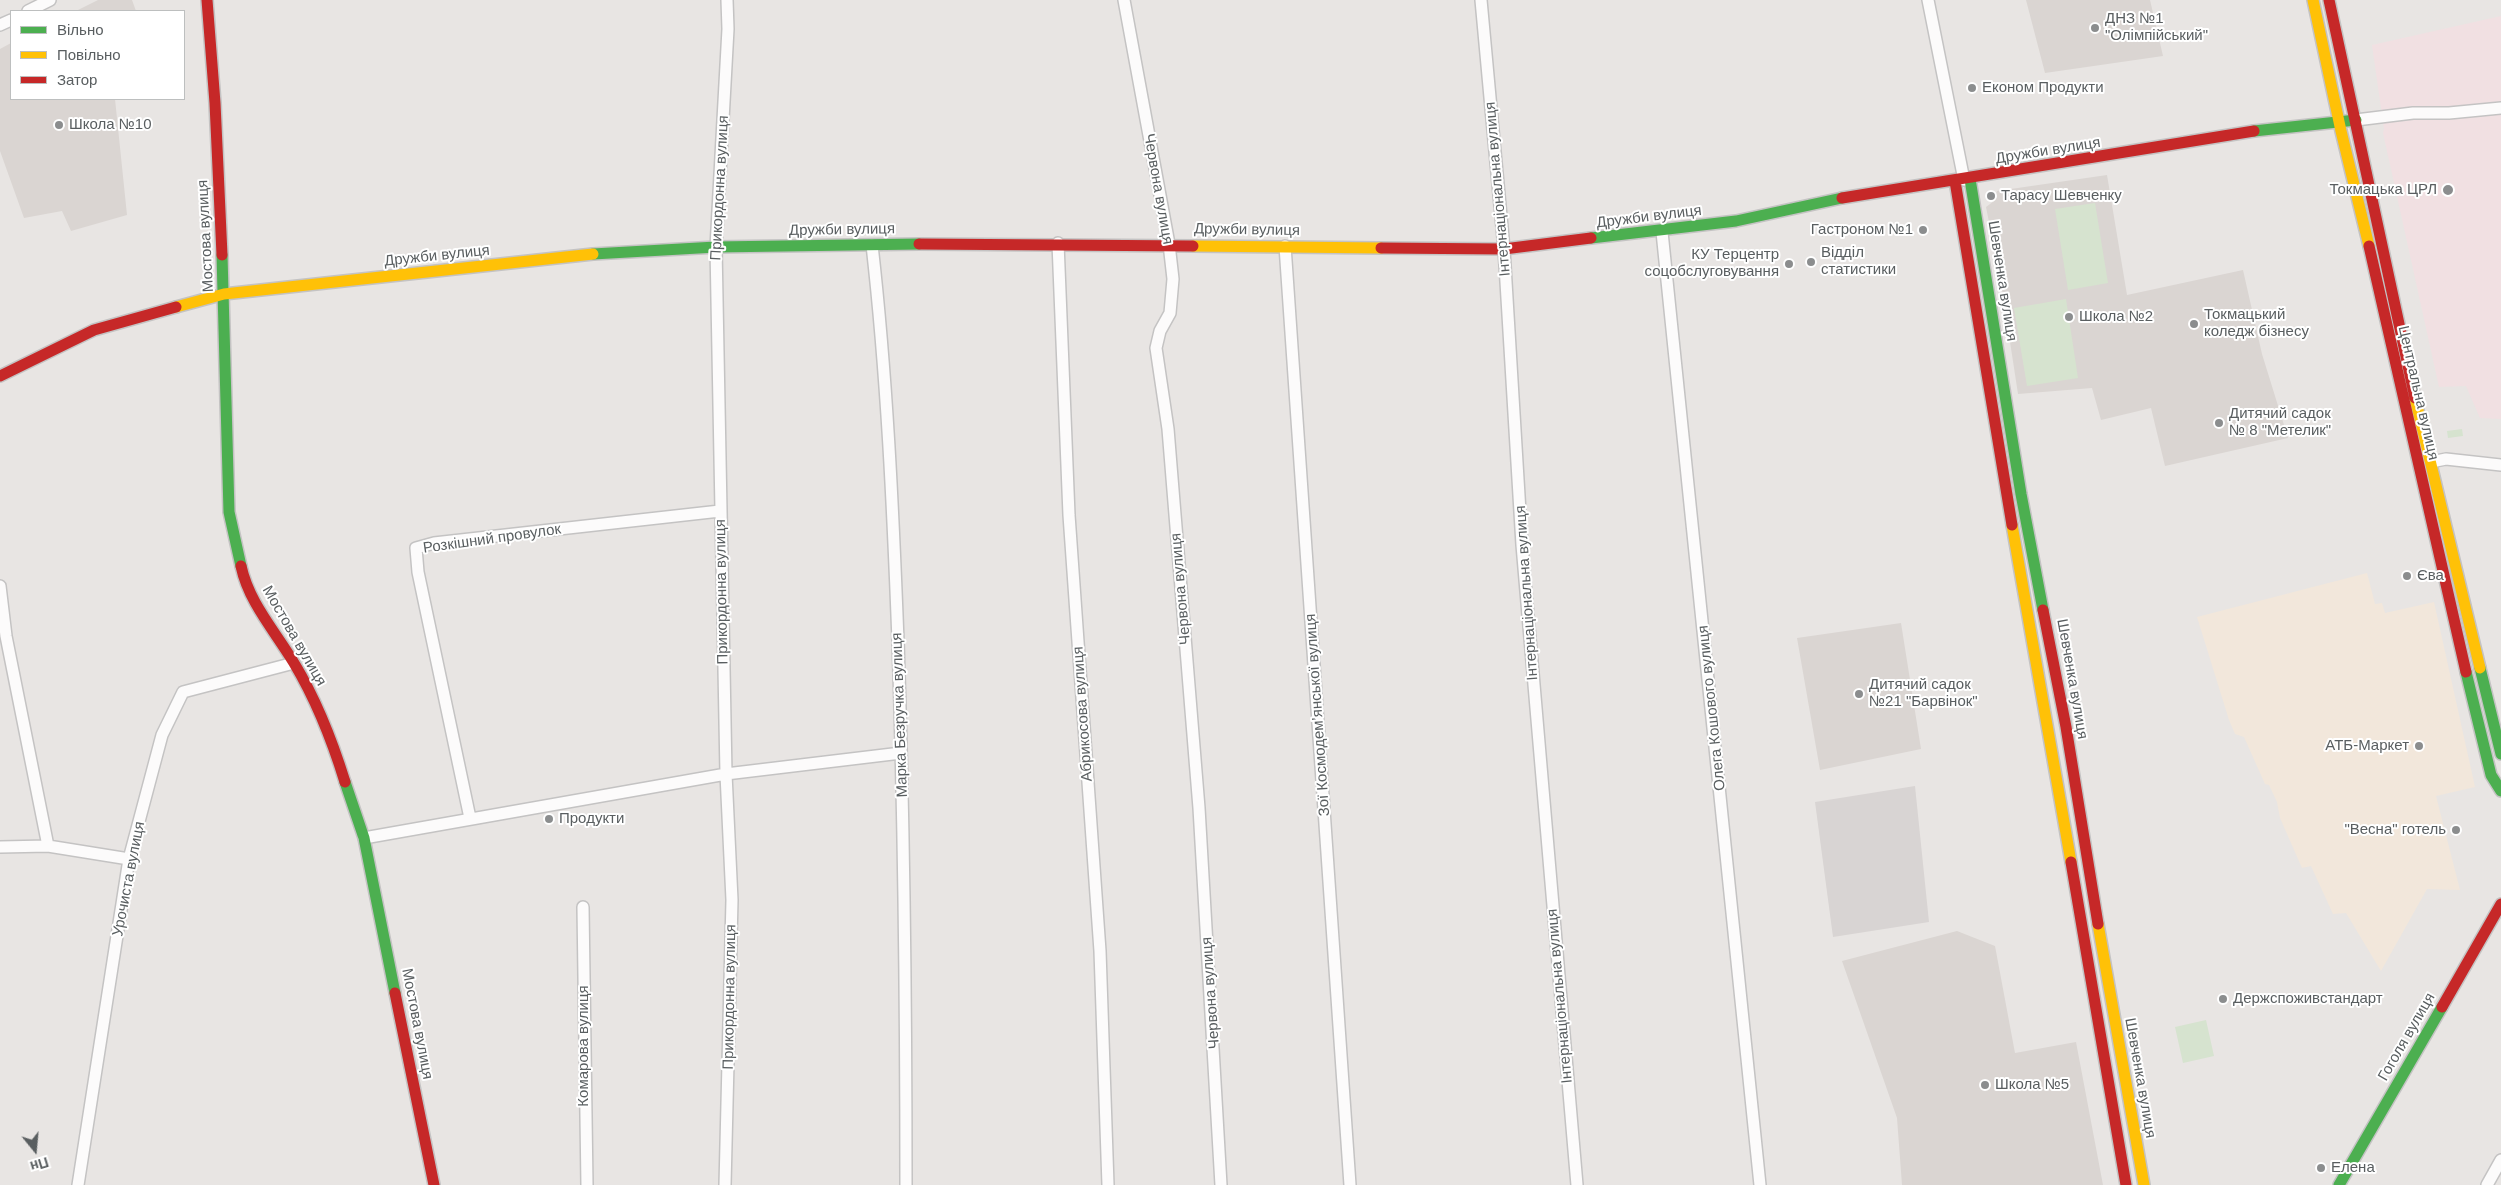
<!DOCTYPE html>
<html>
<head>
<meta charset="utf-8">
<style>
  body { margin:0 }
  #map { position:relative; width:2501px; height:1185px; overflow:hidden; background:#e8e5e3; font-family:Arial,sans-serif }
  canvas { display:block }
  .legend { position:absolute; left:10px; top:10px; width:175px; height:90px; box-sizing:border-box; background:#fff; border:1px solid #bdbfbf; margin:0; padding:6px 9px; list-style:none; font-size:15px; color:#595e60 }
  .legend li { display:flex; align-items:center; gap:10px; height:25px }
  .legend b { width:25px; border:1px solid #bdbfbf }
  .north { position:absolute; left:10px; top:1125px; width:50px; height:50px; -webkit-text-stroke:4px #fff; paint-order:stroke; rotate:163deg; font-size:14px; font-weight:700; line-height:20px; text-align:center; color:#595e60 }
  .north::after { content:''; display:block; margin:auto; width:18px; height:22px; background:#595e60; clip-path:polygon(50% 0,100% 100%,50% 72%,0 100%) }
</style>
</head>
<body>
<div id="map">
<canvas width="2501" height="1185"></canvas>
<ul class="legend">
<li><b style="height:6px;background:#4caf50"></b>Вільно</li>
<li><b style="height:6px;background:#ffc107"></b>Повільно</li>
<li><b style="height:6px;background:#c62828"></b>Затор</li>
</ul>
<div class="north">Пн</div>
</div>
<script>
const ctx = document.querySelector('canvas').getContext('2d');
ctx.lineJoin = 'round';
function fill(path, color) { ctx.fillStyle = color; ctx.fill(path, 'evenodd'); }
function trace(path, color, width, dash) { ctx.strokeStyle = color; ctx.lineWidth = width; ctx.lineCap = dash ? 'butt' : 'round'; ctx.setLineDash(dash || []); ctx.stroke(path); }
function label(font, color, halo, rows, align = 'center') {
  ctx.font = font + ' Arial,sans-serif'; ctx.lineWidth = 4; ctx.setLineDash([]); ctx.textBaseline = 'middle'; ctx.strokeStyle = halo; ctx.fillStyle = color; for (const [text, x, y, turn = 0] of rows) {
    ctx.save(); ctx.translate(x, y); ctx.rotate((+turn || 0) * Math.PI / 180); ctx.textAlign = isNaN(turn) ? turn : align; if (halo) ctx.strokeText(text, 0, 0); ctx.fillText(text, 0, 0); ctx.restore();
  }
}
fill(new Path2D(`
  M2367,573L2375,604L2382,603L2385,613L2434,602L2475,787L2436,796L2460,890L2427,889L2381,971L2346,913L2333,914L2311,866L2302,868L2280,818L2277,802L2269,785L2265,784L2244,737L2235,734L2229,720L2197,617Z`), '#f2e7db');
fill(new Path2D(`
  M1915,786L1929,922L1833,937L1815,802Z`), '#d8d4d3');
fill(new Path2D(`
  M98,0H132L136,11H76Z
  M2026,0H2150L2163,56L2045,73Z
  M11,43V99H115L127,215L71,231L62,211L24,218L0,151V49Z
  M2107,175L2127,295L2243,270L2262,354L2288,438L2165,466L2151,408L2101,420L2092,388L2018,394L2001,283L1986,207L1994,201L1997,191Z
  M1901,623L1921,749L1820,770L1797,638Z
  M1957,931L1995,946L2015,1053L2076,1042L2103,1185H1902L1897,1118L1842,961Z`), '#dad5d2');
fill(new Path2D(`
  M2501,16V419L2480,418L2466,386L2439,387L2383,133L2384,129L2372,45Z`), '#f1e0e2');
fill(new Path2D(`
  M2095,203L2108,283L2068,290L2055,209Z
  M2066,299L2078,378L2027,386L2014,308Z
  M2462,429L2463,436L2448,438L2447,431Z
  M2206,1020L2214,1056L2183,1063L2175,1027Z`), '#d6e3cf');
const street = new Path2D(`
  M1124,0L1169,244L1173,279L1170,313L1160,331L1156,348L1168,429L1199,808L1221,1185
  M1481,0L1504,249L1522,545L1577,1185
  M1928,0L1964,180
  M28,11L50,0
  M0,25L11,20
  M2356,120L2413,113H2449L2501,108
  M1662,232L1760,1185
  M1058,243L1069,515L1100,951L1108,1185
  M872,245C887,377 893,509 898,641C904,823 906,1004 906,1185
  M1285,246L1350,1185
  M2431,462L2446,459L2501,465
  M0,586L6,636L48,846
  M470,818L418,572L416,548L434,543L720,511
  M364,838L726,774L901,753
  M0,847L48,846L129,859
  M583,907L587,1185
  M78,1185L129,859L162,735L183,692L294,663
  M725,1185L732,900L726,774L716,247L728,29L727,0
  M2487,1185L2501,1160`);
const fast = new Path2D(`
  M2254,131L2356,120
  M1970,179L2021,494L2043,610
  M1591,238L1736,221L1842,198
  M593,254L716,247L919,244
  M222,255L229,512L241,566
  M2480,668L2501,754
  M2466,672L2491,775L2501,791
  M345,782L364,838L395,993
  M2339,1185L2442,1007`);
const slow = new Path2D(`
  M2313,0L2341,131L2369,246
  M1193,246L1381,248
  M176,307L224,294L593,254
  M2415,398L2480,668
  M2012,525L2071,862
  M2098,924L2144,1185`);
const jam = new Path2D(`
  M207,0L215,103L222,255
  M2329,0L2415,398
  M1955,181L2012,525
  M1842,198L2254,131
  M919,244L1193,246
  M2369,246L2466,672
  M1381,248L1504,249L1591,238
  M0,376L94,330L176,307
  M241,566C249,603 275,631 294,663C317,701 332,740 345,782
  M2043,610L2066,727L2098,924
  M2071,862L2126,1185
  M395,993L434,1185
  M2442,1007L2501,904`);
trace(street, '#c4c3c3', 14);
trace(fast, '#c4c3c3', 14);
trace(slow, '#c4c3c3', 14);
trace(jam, '#c4c3c3', 14);
trace(street, '#fcfbfb', 11);
trace(fast, '#4caf50', 11);
trace(slow, '#ffc107', 11);
trace(jam, '#c62828', 11);
for (const [x, y, r, color] of [
  [2095,28,5,"#8b8d8e"],
  [1972,88,5,"#8b8d8e"],
  [59,125,5,"#8b8d8e"],
  [2448,190,6,"#8b8d8e"],
  [1991,196,5,"#8b8d8e"],
  [1923,230,5,"#8b8d8e"],
  [1811,262,5,"#8b8d8e"],
  [1789,264,5,"#8b8d8e"],
  [2069,317,5,"#8b8d8e"],
  [2194,324,5,"#8b8d8e"],
  [2219,423,5,"#8b8d8e"],
  [2407,576,5,"#8b8d8e"],
  [1859,694,5,"#8b8d8e"],
  [2419,746,5,"#8b8d8e"],
  [549,819,5,"#8b8d8e"],
  [2456,830,5,"#8b8d8e"],
  [2223,999,5,"#8b8d8e"],
  [1985,1085,5,"#8b8d8e"],
  [2321,1168,5,"#8b8d8e"]
]) { const dot = new Path2D(); dot.arc(x, y, r, 0, 2 * Math.PI); ctx.fillStyle = color; ctx.fill(dot); trace(dot, '#fff', 2); }
label('15px', '#595e60', '#fff', [
  ["ДНЗ №1",2105,19],
  ["\"Олімпійський\"",2105,36],
  ["Економ Продукти",1982,88],
  ["Школа №10",69,125],
  ["Токмацька ЦРЛ",2437,190,"right"],
  ["Тарасу Шевченку",2001,196],
  ["Гастроном №1",1913,230,"right"],
  ["Відділ",1821,253],
  ["статистики",1821,270],
  ["КУ Терцентр",1779,255,"right"],
  ["соцобслуговування",1779,272,"right"],
  ["Токмацький",2204,315],
  ["коледж бізнесу",2204,332],
  ["Школа №2",2079,317],
  ["Дитячий садок",2229,414],
  ["№ 8 \"Метелик\"",2229,431],
  ["Єва",2417,576],
  ["Дитячий садок",1869,685],
  ["№21 \"Барвінок\"",1869,702],
  ["АТБ-Маркет",2409,746,"right"],
  ["Продукти",559,819],
  ["\"Весна\" готель",2446,830,"right"],
  ["Держспоживстандарт",2233,999],
  ["Школа №5",1995,1085],
  ["Елена",2331,1168]
], 'left');
label('15px', '#595e60', '#fff', [
  ["Дружби вулиця",2048,151,-9],
  ["Прикордонна вулиця",720,188,-87],
  ["Червона вулиця",1158,189,80],
  ["Інтернаціональна вулиця",1498,189,-95],
  ["Дружби вулиця",1649,217,-7],
  ["Дружби вулиця",842,230,-1],
  ["Дружби вулиця",1247,230,1],
  ["Мостова вулиця",206,236,-93],
  ["Дружби вулиця",437,256,-6],
  ["Шевченка вулиця",2002,281,81],
  ["Центральна вулиця",2418,393,77],
  ["Розкішний провулок",492,539,-8],
  ["Червона вулиця",1181,589,-95],
  ["Прикордонна вулиця",722,592,-91],
  ["Інтернаціональна вулиця",1527,593,-94],
  ["Мостова вулиця",294,636,60],
  ["Шевченка вулиця",2072,679,80],
  ["Олега Кошового вулиця",1712,708,-96],
  ["Абрикосова вулиця",1083,714,-94],
  ["Марка Безручка вулиця",900,715,-92],
  ["Зої Космодем’янської вулиця",1318,715,-94],
  ["Урочиста вулиця",129,879,-79],
  ["Червона вулиця",1211,993,-94],
  ["Інтернаціональна вулиця",1560,996,-95],
  ["Прикордонна вулиця",730,997,-89],
  ["Мостова вулиця",417,1024,79],
  ["Гоголя вулиця",2407,1037,-60],
  ["Комарова вулиця",584,1046,-90],
  ["Шевченка вулиця",2140,1078,80]
]);
</script>
</body>
</html>
